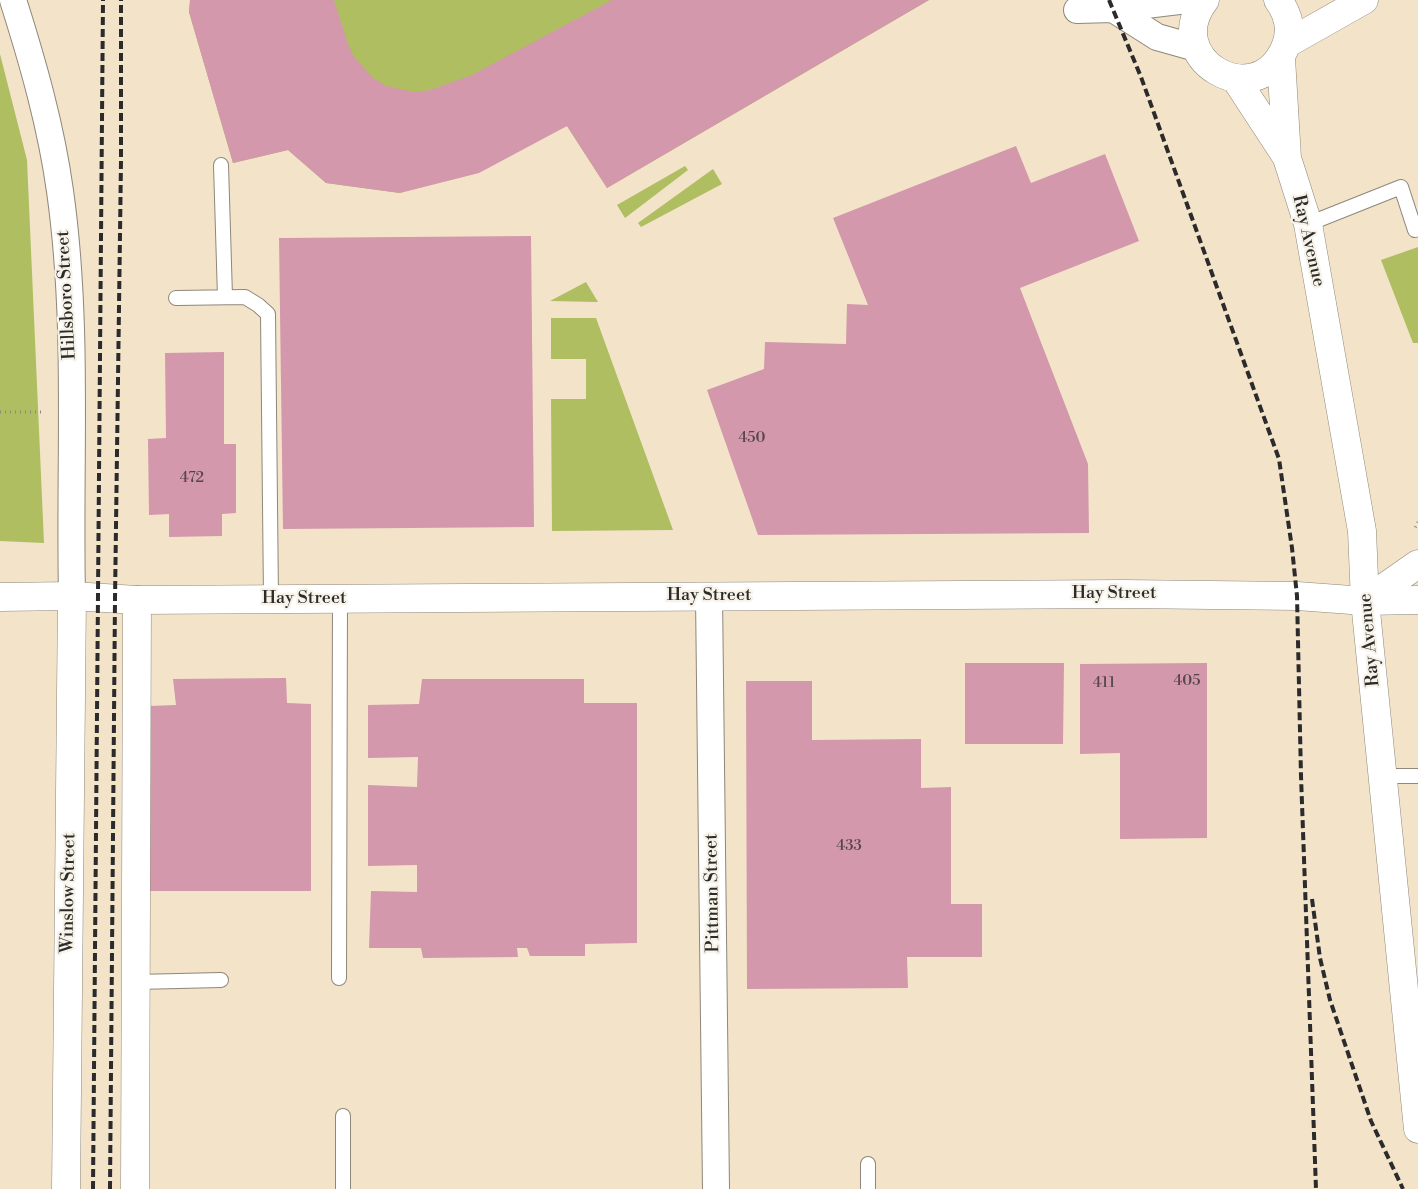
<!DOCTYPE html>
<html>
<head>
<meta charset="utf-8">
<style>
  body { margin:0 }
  canvas { display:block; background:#f2e3c9 }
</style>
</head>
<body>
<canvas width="1418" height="1189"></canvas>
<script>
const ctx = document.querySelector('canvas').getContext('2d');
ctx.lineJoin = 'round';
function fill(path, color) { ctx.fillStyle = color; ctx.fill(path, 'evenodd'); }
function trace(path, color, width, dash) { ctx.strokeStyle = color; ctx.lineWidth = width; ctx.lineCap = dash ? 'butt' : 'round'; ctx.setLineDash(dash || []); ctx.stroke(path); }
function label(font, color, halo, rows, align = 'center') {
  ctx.font = font + ' "Libre Bodoni",serif'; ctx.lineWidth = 4.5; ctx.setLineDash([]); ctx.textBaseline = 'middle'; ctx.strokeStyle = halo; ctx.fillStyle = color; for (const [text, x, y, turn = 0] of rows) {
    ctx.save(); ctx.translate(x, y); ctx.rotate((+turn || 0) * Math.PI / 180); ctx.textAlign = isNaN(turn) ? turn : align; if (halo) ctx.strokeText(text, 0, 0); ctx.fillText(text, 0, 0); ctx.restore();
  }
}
fill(new Path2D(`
  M190,0H929L607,188L567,126L400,193L326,183L288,150L233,163L189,12Z
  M0,54L27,160L44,543L0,541Z
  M685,166L688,170L625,218L617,205Z
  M713,169L722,184L641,227L638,223Z
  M1418,247V343H1413L1381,260Z
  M586,282L598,302L550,301Z
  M551,318H596L673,530L552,531L551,399H586V359H551Z`), '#aebe61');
fill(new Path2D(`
  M190,0H334L348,44L354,57L373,78L386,86L414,92L430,90L472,75L612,0H929L607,188L567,126L479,173L400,193L326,183L288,150L233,163L189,12Z
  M1016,146L1031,183L1105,154L1139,241L1020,288L1088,464L1089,533L758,535L707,390L764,369L765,342L846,344L847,304L868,305L833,218Z
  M531,236L534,527L283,529L279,238Z
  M224,352V444H236V513L222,514V536L169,537V514L149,515L148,439L166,438L165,353Z
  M965,663H1064L1063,744H965Z
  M1207,663V838L1120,839V753L1080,754V664Z
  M286,678L287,703L311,704V891H149V706L176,705L173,679Z
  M422,679H584V703H637V943L585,944V956H530L527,948H517L518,957L423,958L421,948H369L371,891L417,892V865L368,866V785L417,787L418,757L368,758V705L419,704Z
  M746,681H812V740L921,739V788L951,787V904H982V957H907L908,988L747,989Z`), '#d398ab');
const lane = new Path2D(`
  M221,165L225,297
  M1308,224L1401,187L1415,230L1418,229
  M176,298L245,297L258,305L268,314L271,599
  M1383,776H1418
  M339,978L340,598
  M136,982L221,980
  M868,1164V1189
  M343,1189V1116`);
const street = new Path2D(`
  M13,0C33,63 51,126 60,191C79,325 69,461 72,596
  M1113,9L1157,37L1196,48
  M1077,10L1113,9L1187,0
  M709,596L716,1189`);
const secondary = new Path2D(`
  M1205,0C1160,58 1254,114 1284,50C1293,32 1289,15 1278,0
  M1288,43L1364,0
  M1281,58L1287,158L1308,224L1362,531L1365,601L1418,1129
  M1235,78L1286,156
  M1365,601L1418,564
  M66,1189L72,596
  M135,1189L137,600`);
const primary = new Path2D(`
  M0,597L72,596L137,600L1124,594L1297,596L1365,601L1418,600`);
trace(lane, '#8e877a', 16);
trace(street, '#8e877a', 28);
trace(secondary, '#8e877a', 29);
trace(primary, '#8e877a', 29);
trace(new Path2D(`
  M0,412H44
  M1418,522L1415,528H1418`), '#8e877a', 3, [1, 4]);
trace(lane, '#fff', 14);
trace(street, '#fff', 26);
trace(secondary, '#fff', 28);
trace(primary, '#fff', 28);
trace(new Path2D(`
  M1109,0L1141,77L1279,459L1292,548L1297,596L1301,776L1316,1189
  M1312,899L1320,958L1330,1000L1371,1121L1403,1189
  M93,1189L103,0
  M110,1189L115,599L121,161V0`), '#2b2b2b', 4, [8, 4]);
label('15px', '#55464b', null, [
  ["450",752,438],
  ["472",192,478],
  ["405",1187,681],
  ["411",1104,683],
  ["433",849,846]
]);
label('18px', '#2b2b2b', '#f7f3e8', [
  ["Ray Avenue",1308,241,77],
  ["Hillsboro Street",67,295,-93],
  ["Hay Street",1114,594],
  ["Hay Street",709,596],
  ["Hay Street",304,599],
  ["Ray Avenue",1370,640,-95],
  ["Winslow Street",69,893,-89],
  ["Pittman Street",713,893,-91]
]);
</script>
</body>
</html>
